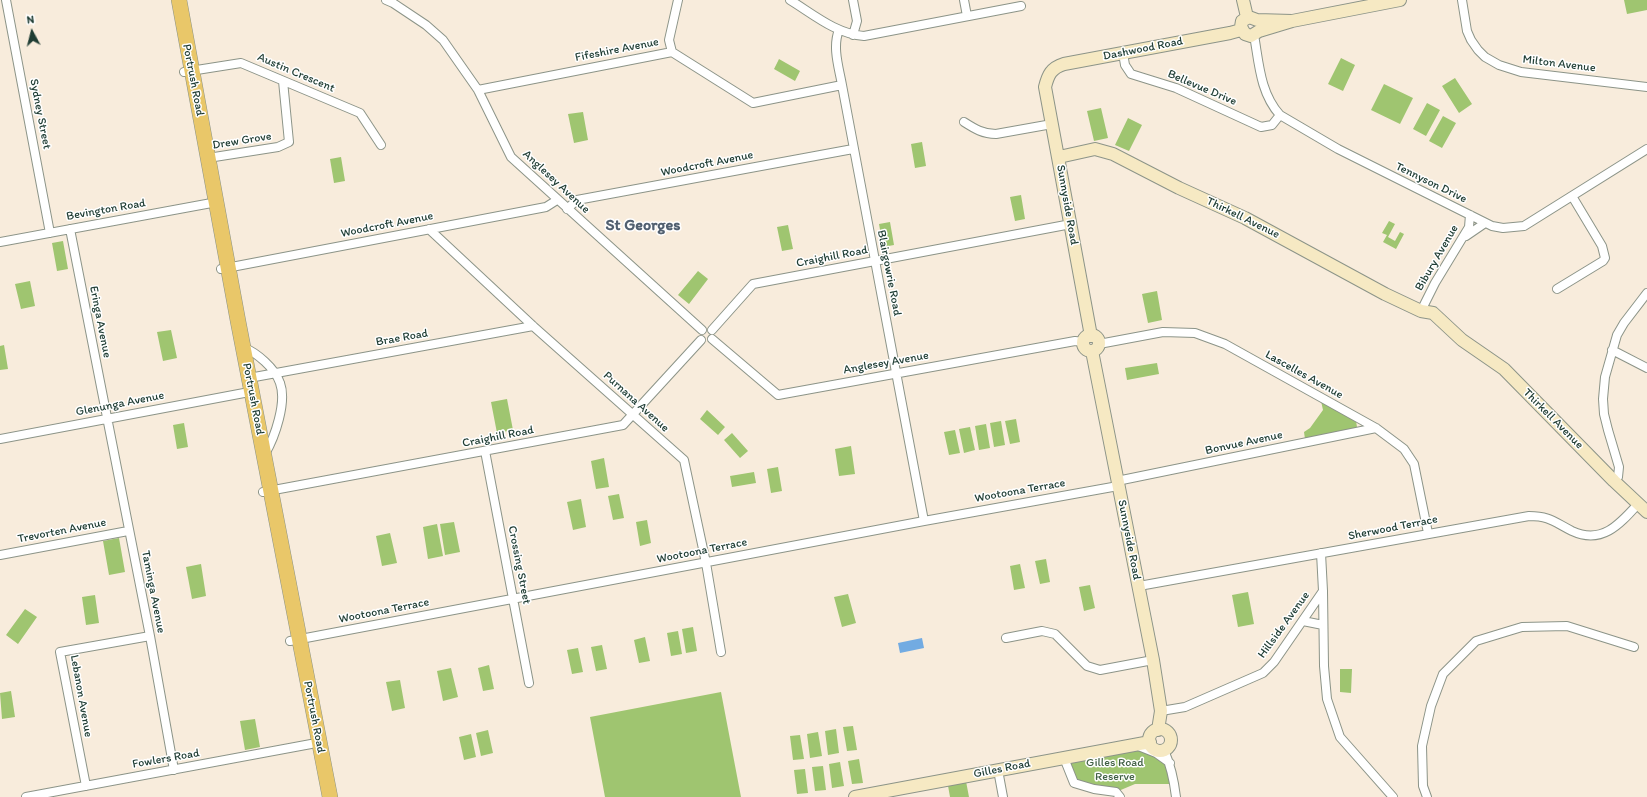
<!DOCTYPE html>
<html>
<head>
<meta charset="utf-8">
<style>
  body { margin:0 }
  #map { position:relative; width:1647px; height:797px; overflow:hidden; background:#f8ecdc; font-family:Itim,sans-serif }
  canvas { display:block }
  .north { position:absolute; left:12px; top:12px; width:40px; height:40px; -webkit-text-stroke:3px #fff; paint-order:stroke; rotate:353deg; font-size:11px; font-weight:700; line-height:16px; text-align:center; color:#1f3d34 }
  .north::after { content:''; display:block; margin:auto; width:14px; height:18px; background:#1f3d34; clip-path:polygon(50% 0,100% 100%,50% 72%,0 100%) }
</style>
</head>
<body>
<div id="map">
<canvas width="1647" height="797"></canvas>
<div class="north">N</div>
</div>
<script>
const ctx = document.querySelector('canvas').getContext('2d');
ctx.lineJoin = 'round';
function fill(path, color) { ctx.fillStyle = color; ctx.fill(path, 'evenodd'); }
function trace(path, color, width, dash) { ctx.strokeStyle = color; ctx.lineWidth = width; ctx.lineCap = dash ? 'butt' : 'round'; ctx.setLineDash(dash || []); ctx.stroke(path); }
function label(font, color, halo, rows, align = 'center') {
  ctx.font = font + ' Itim,sans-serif'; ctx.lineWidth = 3; ctx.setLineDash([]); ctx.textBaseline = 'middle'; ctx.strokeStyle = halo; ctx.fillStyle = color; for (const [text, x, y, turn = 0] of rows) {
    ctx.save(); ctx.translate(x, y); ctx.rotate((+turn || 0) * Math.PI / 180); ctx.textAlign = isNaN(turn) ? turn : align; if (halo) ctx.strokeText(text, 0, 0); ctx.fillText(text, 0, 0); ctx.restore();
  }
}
fill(new Path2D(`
  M1624,0H1647V10L1627,14Z
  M1341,58L1355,65L1343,91L1328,84Z
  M779,59L800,71L795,81L774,69Z
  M1455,78L1472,104L1459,113L1442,86Z
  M1384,84L1413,98L1400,124L1371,110Z
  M1427,103L1440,110L1426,136L1413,129Z
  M1101,108L1108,138L1094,141L1087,111Z
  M583,112L588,140L574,143L568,114Z
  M1443,116L1456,123L1442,148L1429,141Z
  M1128,118L1142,125L1129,151L1115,145Z
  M922,142L926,166L915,168L911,144Z
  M341,157L345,181L334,183L330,159Z
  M1021,195L1025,219L1015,221L1010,197Z
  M1389,221L1395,224L1388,237L1395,241L1400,232L1404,234L1396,249L1383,242L1387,235L1382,233Z
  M890,222L894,245L883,247L879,224Z
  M788,225L793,249L782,251L777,227Z
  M63,241L68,269L57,271L52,243Z
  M698,271L708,279L689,304L678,295Z
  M30,281L35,306L21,309L15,284Z
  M1157,291L1162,320L1148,323L1142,294Z
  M171,330L177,358L163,361L157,332Z
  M4,345L8,369L0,370V346Z
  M1157,363L1159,374L1127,380L1125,368Z
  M507,399L513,430L497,433L491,402Z
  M1321,401L1356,421L1357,427L1354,429L1305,439L1304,432L1310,428L1323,410Z
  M707,410L725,427L718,435L700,419Z
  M1016,419L1020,442L1010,444L1005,421Z
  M1001,421L1005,445L994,447L990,423Z
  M184,423L188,447L177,449L173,425Z
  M986,424L990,448L979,450L975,426Z
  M970,427L975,450L964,453L959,429Z
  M955,430L960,453L949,455L944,432Z
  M732,433L748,451L740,458L724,440Z
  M851,446L855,474L839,476L835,449Z
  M604,458L609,487L596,489L591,461Z
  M778,467L782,491L771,493L767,469Z
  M754,472L756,483L732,487L730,476Z
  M619,494L624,518L613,520L608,496Z
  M581,499L586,527L573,530L567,502Z
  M647,520L651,543L640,546L636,522Z
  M454,522L460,552L445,555L440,524Z
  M437,524L443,556L428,559L423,527Z
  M390,533L397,563L382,566L376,536Z
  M119,538L125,572L109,575L103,541Z
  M1046,559L1050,582L1040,584L1035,561Z
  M201,564L206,596L192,599L186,567Z
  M1020,564L1025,588L1014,590L1010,566Z
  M1090,585L1095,608L1084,611L1079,587Z
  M1248,592L1254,624L1238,627L1232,595Z
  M848,594L856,623L842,627L834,597Z
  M95,595L99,623L86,625L82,597Z
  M25,609L37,617L18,644L6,635Z
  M693,627L697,651L686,653L682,629Z
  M678,631L682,654L671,656L667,633Z
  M645,637L650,661L639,663L634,640Z
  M602,645L607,669L596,671L591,647Z
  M578,648L583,672L572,674L567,650Z
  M489,665L494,689L483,691L478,668Z
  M451,668L458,697L443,701L437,671Z
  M1340,669H1352L1351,693L1340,692Z
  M400,680L405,708L392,711L386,682Z
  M11,691L15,717L2,719L0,693Z
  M721,692L741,797H605L590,717Z
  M255,719L260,747L245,750L240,721Z
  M853,726L857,750L847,751L843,727Z
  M836,729L839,753L828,755L825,731Z
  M488,730L493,753L481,756L476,733Z
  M818,732L822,756L810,758L807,734Z
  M471,734L476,757L464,760L459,737Z
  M800,735L804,759L793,760L790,736Z
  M1151,746L1153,748L1160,751L1175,784H1135L1116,792L1074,783L1064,758Z
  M859,759L863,783L852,784L848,761Z
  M840,762L844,786L832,788L829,764Z
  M823,766L826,790L815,791L812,767Z
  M805,769L808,793L797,794L794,770Z
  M965,776L969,797H950L947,780Z`), '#9fc570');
fill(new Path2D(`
  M922,638L924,648L900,653L898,643Z`), '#72abe2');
const street = new Path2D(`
  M6,0L50,233
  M386,0L393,3L426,25L443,40L478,90L511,157L702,330
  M790,0C813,14 836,34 864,36L1021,6
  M964,0L967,16
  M1462,0L1467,31L1471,40L1478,50L1485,57L1499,65L1521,72L1647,87
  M839,30C832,47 839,68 842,85L924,521
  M853,35L857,21L853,0
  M1254,35C1259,63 1260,93 1280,115L1338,149L1492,226L1503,228L1524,226L1647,149
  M672,52L669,40L678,0
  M1123,53L1125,65L1131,74L1176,88L1261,127L1272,125L1280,115
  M184,72L241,63L360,113L381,145
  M478,90L672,52L753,103L842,85
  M964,122C975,129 983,134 996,134L1052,124
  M208,158L278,147L289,142L283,81
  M567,209L577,200L853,149
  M70,229L150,636L174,770
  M429,229L533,326L684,460L706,563L721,652
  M1466,236L1485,223
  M0,242L217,202
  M221,269L546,207L557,200
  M1557,289L1603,261L1605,258L1602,246L1572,196
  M1421,311L1435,283L1469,227L1470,215
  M712,330L753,284L1071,224
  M712,339L778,395L1075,341L1083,342
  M1099,344L1163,332L1195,333L1225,344L1376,428L1404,449L1414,464L1428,533
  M243,347C257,353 275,368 280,383C287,402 275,437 265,454
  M1612,350L1647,368
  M249,378L533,326
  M0,439L244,393
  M485,451L529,683
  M1117,481L1376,428
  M1614,481L1618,477L1619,467L1608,430L1604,414L1603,399L1605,377L1617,335L1624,323L1647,293
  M263,492L623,425L701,340
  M0,555L128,531
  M1139,586L1529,516C1550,516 1554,522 1572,531C1602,545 1620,524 1638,504
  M1323,591L1324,666L1327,699L1340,737L1393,797
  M1303,621L1323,625
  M1006,638L1042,631L1055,634L1087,666L1100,670L1153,660
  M290,641L924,521L1118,486
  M1161,711L1185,707L1263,673L1274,662L1323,591L1321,553
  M1136,745L1156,753L1170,763
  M1164,750C1171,766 1174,780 1176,797
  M1064,758L1074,783L1094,789L1116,792L1120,797
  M998,770L1003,797
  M86,786L60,652L150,636
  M26,797L311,744
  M1427,797L1423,786L1422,746L1431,706L1443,674L1476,641L1522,627L1567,626L1634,647`);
const secondary = new Path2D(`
  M1243,0L1247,17
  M1292,21L1257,20L1249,17L1242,21L1241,27L1245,34L1251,36L1259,31L1292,21L1400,0
  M1059,157L1095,149L1113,154L1179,188L1245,218L1385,294L1421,311L1433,313L1462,340L1504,369L1614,481L1647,512
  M1083 343a8 8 0 1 1 16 0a8 8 0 1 1-16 0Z
  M1091,336L1045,87C1048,75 1051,68 1064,64L1230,33L1241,30
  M1092,351L1153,660L1161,711L1158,730
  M1149 740a11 11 0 1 1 22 0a11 11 0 1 1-22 0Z
  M855,797L1150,742`);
const highway = new Path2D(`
  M179,0L238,321L330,797`);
trace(street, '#8c9488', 10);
trace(secondary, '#8c9488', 14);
trace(highway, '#8c9488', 16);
trace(street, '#fff', 8);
trace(secondary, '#f6e9c3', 12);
trace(highway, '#e9c769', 15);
label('12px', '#1f3d34', '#fff', [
  ["Dashwood Road",1143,49,-11],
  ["Fifeshire Avenue",617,50,-11],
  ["Milton Avenue",1559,64,7],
  ["Austin Crescent",296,73,23],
  ["Portrush Road",193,80,79],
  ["Bellevue Drive",1202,88,23],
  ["Sydney Street",40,114,79],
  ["Drew Grove",242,141,-9],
  ["Woodcroft Avenue",707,164,-11],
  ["Anglesey Avenue",556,182,43],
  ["Tennyson Drive",1431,183,26],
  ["Sunnyside Road",1067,205,80],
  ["Bevington Road",106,210,-10],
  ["Thirkell Avenue",1243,218,26],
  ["Woodcroft Avenue",387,225,-11],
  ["Craighill Road",832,257,-11],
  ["Bibury Avenue",1437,258,-60],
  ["Blairgowrie Road",889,273,79],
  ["Eringa Avenue",100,322,79],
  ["Brae Road",402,338,-10],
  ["Anglesey Avenue",886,363,-10],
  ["Lascelles Avenue",1304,375,29],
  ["Portrush Road",253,399,79],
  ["Purnana Avenue",636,402,42],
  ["Glenunga Avenue",120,404,-11],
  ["Thirkell Avenue",1553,419,45],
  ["Craighill Road",498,437,-11],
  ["Bonvue Avenue",1244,443,-12],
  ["Wootoona Terrace",1020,491,-10],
  ["Sherwood Terrace",1393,528,-11],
  ["Trevorten Avenue",62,531,-11],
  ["Sunnyside Road",1129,540,79],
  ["Wootoona Terrace",702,551,-11],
  ["Crossing Street",519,565,79],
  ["Taminga Avenue",153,592,79],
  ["Wootoona Terrace",384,611,-11],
  ["Hillside Avenue",1284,625,-54],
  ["Lebanon Avenue",81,696,80],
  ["Portrush Road",314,717,79],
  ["Fowlers Road",166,759,-10],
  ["Gilles Road",1002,769,-11]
]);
label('12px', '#3f5f43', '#fff', [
  ["Gilles Road",1115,763],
  ["Reserve",1115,777]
]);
label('bold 16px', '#526070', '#fff', [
  ["St Georges",643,226]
]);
</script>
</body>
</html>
